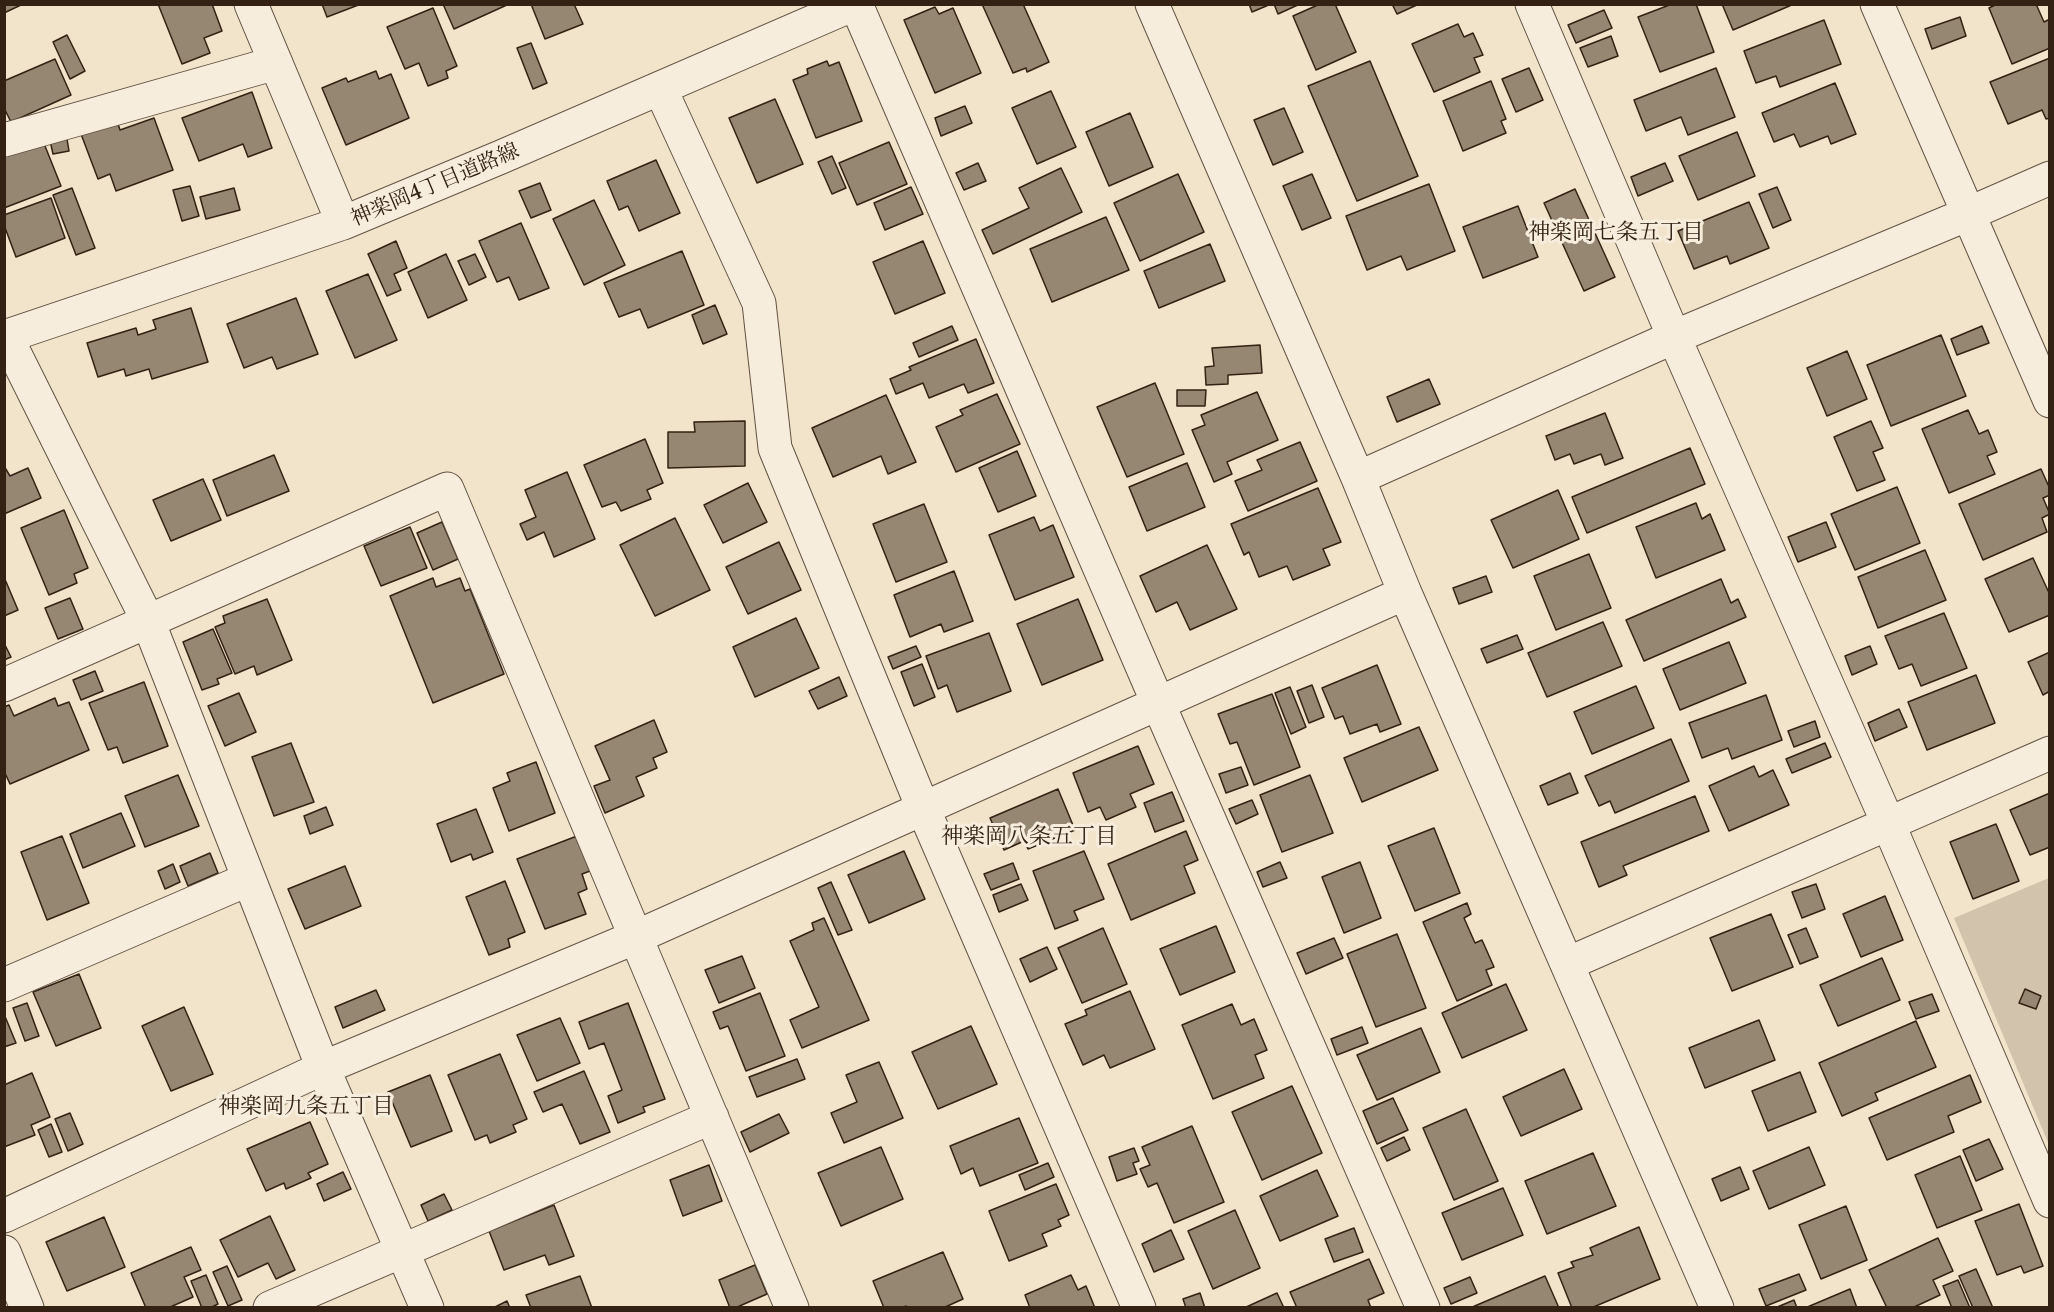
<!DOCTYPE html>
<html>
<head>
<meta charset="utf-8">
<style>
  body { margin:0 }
  #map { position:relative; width:2054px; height:1312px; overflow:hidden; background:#f2e4cb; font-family:"Libre Caslon Text",serif }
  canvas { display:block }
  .frame { position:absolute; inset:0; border:6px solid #332213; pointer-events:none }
</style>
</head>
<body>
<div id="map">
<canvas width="2054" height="1312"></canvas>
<div class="frame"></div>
</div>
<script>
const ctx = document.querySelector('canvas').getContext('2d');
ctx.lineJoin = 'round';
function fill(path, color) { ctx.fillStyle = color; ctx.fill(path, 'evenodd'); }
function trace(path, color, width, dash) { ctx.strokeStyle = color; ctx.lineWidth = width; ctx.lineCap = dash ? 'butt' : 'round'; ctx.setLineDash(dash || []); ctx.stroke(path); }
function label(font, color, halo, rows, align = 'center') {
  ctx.font = font + ' "Libre Caslon Text","Noto Serif JP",serif'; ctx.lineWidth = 6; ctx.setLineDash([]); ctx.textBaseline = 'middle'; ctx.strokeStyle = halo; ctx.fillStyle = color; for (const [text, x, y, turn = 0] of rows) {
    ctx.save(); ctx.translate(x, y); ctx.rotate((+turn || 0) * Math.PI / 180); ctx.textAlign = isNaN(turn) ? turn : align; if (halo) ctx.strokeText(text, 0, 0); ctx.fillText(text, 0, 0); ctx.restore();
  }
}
fill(new Path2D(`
  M2049,878V1145L1954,918Z`), '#d2c3ac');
const building = new Path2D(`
  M4,4H23L4,13Z
  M158,4H212L222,31L204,38L210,53L182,64Z
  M322,4H361L327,17Z
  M443,4H509L454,29Z
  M531,4H574L583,24L545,39Z
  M982,4H1023L1049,62L1027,72L1026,68L1013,73Z
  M1249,4H1271L1252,12Z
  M1274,4H1300L1278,14Z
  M1320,4H1335L1356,52L1316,70L1293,16Z
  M1392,4H1419L1397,14Z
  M1672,4H1696L1714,52L1660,72L1638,17Z
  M1722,4H1794L1733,30Z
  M1997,4H2036L2044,22L2050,19V48L2012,64L1989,8Z
  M935,7L939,14L953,8L981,73L935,93L904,20Z
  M433,8L457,66L446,71L448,78L428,86L419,63L405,69L387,27Z
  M1604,10L1612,28L1576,43L1568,25Z
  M1960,17L1966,36L1932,49L1925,29Z
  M1824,20L1841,64L1780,87L1776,76L1756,83L1744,51Z
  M1458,24L1464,37L1473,33L1483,55L1474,58L1480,72L1434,92L1412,44Z
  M67,35L85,71L70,79L53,42Z
  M1611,36L1618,56L1588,67L1580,48Z
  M531,43L547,83L533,89L517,48Z
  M2050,58V118L2046,119L2042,110L2008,124L1990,82Z
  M55,59L71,95L11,122L4,108V81Z
  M827,61L829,66L839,62L862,121L816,138L793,80L808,74L807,69Z
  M1370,61L1418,176L1357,201L1308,86Z
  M1529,68L1543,100L1516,112L1502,79Z
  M1716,68L1735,117L1688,135L1681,117L1646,131L1634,100Z
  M376,71L379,79L391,74L409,118L346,145L322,88L346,78L348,82Z
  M1491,81L1506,119L1501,121L1506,133L1463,151L1443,101Z
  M1835,83L1856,134L1831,144L1828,136L1800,147L1794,134L1774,142L1762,113Z
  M1051,91L1076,147L1037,164L1012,108Z
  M252,92L272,148L248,157L243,144L199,161L182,118Z
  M775,99L803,164L757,183L729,118Z
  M965,106L972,123L941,136L935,118Z
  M1284,108L1303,152L1273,165L1254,120Z
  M1130,113L1153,167L1109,186L1086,132Z
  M154,118L173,170L116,191L110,174L98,179L81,134L117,121L120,130Z
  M1737,132L1755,176L1698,200L1679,156Z
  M66,133L69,151L53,154L49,136Z
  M43,141L61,186L4,208V156Z
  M889,142L907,184L857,205L839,163Z
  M832,156L846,188L832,194L818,162Z
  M656,160L680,213L639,231L628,206L619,210L607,181Z
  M978,163L986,181L964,190L956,173Z
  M1665,163L1673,181L1638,196L1631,177Z
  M1061,168L1082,212L993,254L982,230L1029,208L1019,188Z
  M1178,174L1204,232L1140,261L1114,203Z
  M1312,174L1331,218L1302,230L1283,186Z
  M540,183L551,210L531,218L519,191Z
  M1429,184L1455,251L1407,270L1401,256L1367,270L1346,216Z
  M190,186L199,216L182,221L173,190Z
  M911,187L923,214L885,230L874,203Z
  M1777,187L1791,220L1773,228L1759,194Z
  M72,188L95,248L76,255L53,195Z
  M234,188L240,210L206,219L200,197Z
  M1575,189L1615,277L1584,291L1544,203Z
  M51,198L65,238L16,257L4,225V215Z
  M594,200L625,265L584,285L553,219Z
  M1749,202L1769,248L1730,264L1727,256L1694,269L1678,231Z
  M1518,206L1538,257L1483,278L1463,227Z
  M1106,217L1129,270L1052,302L1030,249Z
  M521,223L549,288L519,300L509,277L497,282L479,241Z
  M396,241L407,268L394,274L401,290L387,296L368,254Z
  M923,241L945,293L895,314L873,262Z
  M1210,244L1225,281L1159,308L1144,271Z
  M682,251L704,305L648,328L640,309L619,317L604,283Z
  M446,254L467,300L428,318L408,272Z
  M475,254L486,277L469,285L458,261Z
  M368,274L397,340L355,358L326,291Z
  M296,298L318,354L277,369L272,357L244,368L227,324Z
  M715,305L727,334L703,344L692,315Z
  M191,308L208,362L152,379L149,369L126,376L124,369L98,377L87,343L136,328L138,335L156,329L153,320Z
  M952,326L958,340L919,357L913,343Z
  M1982,326L1989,343L1957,355L1951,339Z
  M1941,335L1966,396L1891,426L1867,365Z
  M976,339L994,383L968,393L964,384L929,398L923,383L896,394L890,379L911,370L909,367Z
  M1260,345L1262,373L1228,375V384L1206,385L1205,367L1214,366L1212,348Z
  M1847,351L1867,399L1827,416L1807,368Z
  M1429,379L1440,404L1397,422L1387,397Z
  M1155,383L1184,454L1127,477L1097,407Z
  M1177,390H1206L1205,406H1177Z
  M1257,392L1278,440L1227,462L1232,474L1214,482L1192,430L1205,425L1201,415Z
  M997,394L1020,444L956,472L936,427L963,415L960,410Z
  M886,395L916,462L888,474L881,456L833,477L812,428Z
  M1968,410L1979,434L1988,430L1997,452L1987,456L1995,474L1949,493L1922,429Z
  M1605,413L1623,458L1605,465L1601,454L1574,464L1570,454L1555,460L1546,436Z
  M745,421V466L668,468V432H695L694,422Z
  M1871,421L1883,448L1873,452L1885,480L1857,491L1834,437Z
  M645,439L663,483L647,490L651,499L621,511L616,502L602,507L584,465Z
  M1300,442L1317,481L1248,511L1235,481L1262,470L1257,460Z
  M1690,448L1705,484L1587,533L1572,497Z
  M1017,451L1036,496L998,512L979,468Z
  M274,455L289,491L227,516L213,480Z
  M1187,463L1205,507L1147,531L1129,487Z
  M4,466L10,476L28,468L41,498L4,514Z
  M2041,469L2050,489V495L2043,498L2050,514L2042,518L2047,532L1983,560L1959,504Z
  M567,472L595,539L554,557L544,532L527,540L520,524L536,517L525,490Z
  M203,479L221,520L171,541L153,500Z
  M748,483L767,522L723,543L704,505Z
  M1897,487L1920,543L1855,570L1831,514Z
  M1318,488L1341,542L1323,549L1330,565L1293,580L1287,566L1259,577L1249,552L1244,555L1231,524Z
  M1558,490L1579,539L1513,568L1491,520Z
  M1696,503L1702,519L1710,514L1725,550L1656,578L1636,527Z
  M924,504L947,562L896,582L873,524Z
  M64,510L88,568L74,574L77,583L49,595L21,528Z
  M1034,517L1040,531L1053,525L1074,577L1015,600L989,535Z
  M675,518L710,590L655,616L620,545Z
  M442,522L458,559L433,570L417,533Z
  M1826,522L1836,547L1798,562L1788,537Z
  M410,527L427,568L381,586L364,546Z
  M779,542L801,590L748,614L726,567Z
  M1207,545L1237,609L1190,630L1177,602L1156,612L1140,576Z
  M1925,550L1946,600L1878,628L1858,577Z
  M1589,554L1611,608L1556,630L1534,576Z
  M2033,558L2050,595V615L2009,632L1985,579Z
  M954,571L973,621L944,632L941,624L910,637L894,595Z
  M1486,576L1492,592L1459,604L1453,588Z
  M4,577L18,610L4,616Z
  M433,578L436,587L460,578L465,591L470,589L504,674L433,703L390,596Z
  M1721,579L1731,603L1738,599L1746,617L1644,661L1626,620Z
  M70,598L83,629L58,639L45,608Z
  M267,599L292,660L257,675L254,666L235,674L215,627L225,623L223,616Z
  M1078,599L1103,660L1042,685L1017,624Z
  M1944,613L1967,668L1921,686L1912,664L1899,669L1885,636Z
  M796,618L819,668L755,697L733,647Z
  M1603,622L1622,666L1547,697L1528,653Z
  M213,629L232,673L217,679L219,684L202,690L183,642Z
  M989,633L1011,691L957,712L947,685L938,689L926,656Z
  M1517,635L1523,649L1487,663L1481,649Z
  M1729,642L1746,683L1680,710L1663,669Z
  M4,643L11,657L4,660Z
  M916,646L921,657L893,669L888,657Z
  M1870,646L1877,664L1852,675L1845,656Z
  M2050,652V691L2043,695L2028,662Z
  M922,664L935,697L914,706L901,672Z
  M1377,665L1401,724L1380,732L1377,724L1350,734L1343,716L1335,719L1322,688Z
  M95,671L103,691L81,700L73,680Z
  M1976,675L1995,723L1927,750L1908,702Z
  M839,677L847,696L818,709L809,691Z
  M144,682L168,746L123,763L117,747L108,750L89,703Z
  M1312,685L1324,717L1309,723L1297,691Z
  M1636,686L1654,728L1592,754L1574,712Z
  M1290,687L1306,727L1291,734L1275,693Z
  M239,693L256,732L225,746L208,706Z
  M1272,694L1300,767L1254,785L1237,742L1230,744L1218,714Z
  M1766,695L1782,740L1732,759L1728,748L1702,758L1689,723Z
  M55,698L58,706L69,702L89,750L10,784L4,771V707L9,705L14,716Z
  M1899,709L1907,727L1875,741L1868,723Z
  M654,720L667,752L653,758L657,768L636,777L644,796L605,813L594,786L610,780L595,746Z
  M1815,721L1820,737L1794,747L1788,731Z
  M1419,727L1438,770L1362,802L1344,758Z
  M1671,739L1689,781L1615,813L1610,801L1599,806L1585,776Z
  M291,743L314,802L274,816L252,757Z
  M1825,743L1831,757L1792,773L1786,759Z
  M1138,746L1154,784L1130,794L1136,807L1106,820L1100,807L1088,812L1073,773Z
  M536,762L555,813L509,831L493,788L510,781L507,773Z
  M1754,766L1759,777L1773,770L1789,805L1729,831L1709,786Z
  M1241,767L1248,785L1226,793L1219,774Z
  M1570,773L1578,793L1548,805L1540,786Z
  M178,775L199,826L145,847L125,796Z
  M1310,775L1333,833L1282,852L1260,795Z
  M1058,789L1075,830L1028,849L1024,841L1004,850L990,818Z
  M1172,792L1184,821L1155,832L1144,803Z
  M2050,793V847L2030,855L2010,810Z
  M1695,796L1709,831L1623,866L1627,875L1599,887L1581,842Z
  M1252,800L1258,814L1236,824L1229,809Z
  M326,807L333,825L310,834L304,816Z
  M476,809L493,852L473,860L471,854L451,862L437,824Z
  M121,813L135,846L83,868L70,834Z
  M1996,824L2019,881L1973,899L1950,842Z
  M1434,828L1460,893L1415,911L1388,846Z
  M1186,831L1198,860L1184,866L1195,893L1131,920L1108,864Z
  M62,836L89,903L47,920L21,852Z
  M577,836L590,871L582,874L587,889L578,893L586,914L545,929L517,859Z
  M904,851L925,899L869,923L848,875Z
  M1084,851L1104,899L1074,911L1078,920L1055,929L1033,871Z
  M210,853L218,873L188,886L180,866Z
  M1280,862L1287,878L1263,887L1257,872Z
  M1360,862L1381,918L1344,933L1322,877Z
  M1013,863L1019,879L991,890L984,874Z
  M173,864L180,882L165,889L158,871Z
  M345,866L361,906L305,929L288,889Z
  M505,881L525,932L508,939L510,947L489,955L466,897Z
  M831,882L852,930L838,935L818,888Z
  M1021,884L1028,900L999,912L993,895Z
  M1816,884L1825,909L1802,918L1792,892Z
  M1885,896L1903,940L1861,957L1843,914Z
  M1467,903L1471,914L1464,918L1475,943L1482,940L1494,967L1486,970L1492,985L1457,1001L1423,922Z
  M1771,914L1793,967L1732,991L1710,938Z
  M824,918L869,1020L802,1048L790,1020L819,1007L790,941L814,930L812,923Z
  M1216,926L1235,972L1180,995L1160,949Z
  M1103,928L1127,984L1082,1003L1058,948Z
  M1806,928L1818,957L1800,964L1788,935Z
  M1397,934L1426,1008L1376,1027L1347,954Z
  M1334,938L1343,958L1306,974L1297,953Z
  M1047,947L1057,969L1030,982L1020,959Z
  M742,956L755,988L719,1003L705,970Z
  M1882,958L1900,1000L1838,1026L1820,985Z
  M79,974L101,1028L56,1046L33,992Z
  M1506,984L1527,1030L1462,1058L1442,1013Z
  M2025,989L2041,996L2036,1009L2019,1003Z
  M376,990L385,1010L343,1028L335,1007Z
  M1130,991L1155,1049L1110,1068L1104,1055L1083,1065L1065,1024L1087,1015L1085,1010Z
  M760,993L785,1056L746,1071L728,1026L720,1029L713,1012Z
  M1932,994L1939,1011L1916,1019L1909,1002Z
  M27,1003L39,1036L25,1041L13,1008Z
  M628,1003L665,1099L643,1107L645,1112L618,1123L608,1096L622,1090L604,1043L589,1049L579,1022Z
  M1232,1004L1241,1025L1254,1019L1267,1050L1255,1055L1264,1078L1213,1099L1182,1025Z
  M184,1007L213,1074L171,1091L142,1026Z
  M4,1014L16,1043L4,1047Z
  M560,1018L580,1063L537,1081L517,1035Z
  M1759,1020L1775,1060L1705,1088L1689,1048Z
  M1916,1021L1936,1067L1875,1093L1878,1100L1842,1116L1819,1063Z
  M971,1026L997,1084L938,1109L912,1052Z
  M1362,1027L1368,1043L1337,1055L1331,1039Z
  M1421,1028L1440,1072L1377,1100L1357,1055Z
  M500,1054L527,1119L513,1125L516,1132L490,1143L487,1135L475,1140L448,1075Z
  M797,1059L805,1079L757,1097L749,1077Z
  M879,1062L903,1118L844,1143L831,1113L857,1102L846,1075Z
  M1564,1069L1582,1109L1521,1136L1503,1097Z
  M584,1071L610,1132L580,1144L562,1104L543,1112L534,1092Z
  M1800,1072L1816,1112L1768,1131L1752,1091Z
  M32,1073L50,1117L31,1125L35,1135L4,1147V1085Z
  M430,1075L452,1131L411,1147L388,1092Z
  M1970,1075L1981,1102L1948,1116L1954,1132L1887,1160L1869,1118Z
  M1292,1086L1322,1153L1262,1180L1232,1112Z
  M1393,1098L1408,1130L1377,1144L1363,1111Z
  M1466,1109L1498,1181L1454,1200L1423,1128Z
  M70,1113L83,1144L68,1151L55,1119Z
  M779,1114L789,1133L750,1152L741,1132Z
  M1019,1118L1038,1163L980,1186L973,1168L961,1174L950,1146Z
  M310,1122L328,1164L308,1173L311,1178L286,1189L284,1183L266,1191L247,1149Z
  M51,1124L62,1152L49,1157L38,1130Z
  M1192,1126L1224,1202L1174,1223L1157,1183L1148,1187L1140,1169L1150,1165L1142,1147Z
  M1404,1137L1410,1150L1387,1161L1381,1148Z
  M1989,1139L2003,1169L1976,1181L1963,1150Z
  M881,1147L903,1199L841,1226L818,1173Z
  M1809,1147L1825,1185L1769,1209L1753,1171Z
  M1134,1148L1139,1161L1133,1163L1137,1174L1117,1181L1109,1157Z
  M1593,1153L1616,1206L1547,1234L1525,1181Z
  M1960,1156L1982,1210L1937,1228L1915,1175Z
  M1048,1163L1054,1177L1025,1190L1019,1175Z
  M709,1165L722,1201L683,1216L670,1180Z
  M1740,1167L1749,1189L1721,1201L1712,1179Z
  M1317,1170L1338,1216L1280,1241L1260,1196Z
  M343,1172L351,1189L324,1201L317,1184Z
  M1056,1184L1069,1215L1058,1220L1061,1226L1042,1234L1047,1246L1009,1261L989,1211Z
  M1503,1188L1523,1235L1462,1260L1442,1213Z
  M444,1194L452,1210L428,1221L421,1205Z
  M2019,1204L2043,1266L2024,1273L2021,1266L1997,1275L1975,1221Z
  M554,1205L574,1256L549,1265L545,1255L504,1270L489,1231Z
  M1846,1206L1867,1260L1821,1279L1799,1225Z
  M1235,1210L1260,1268L1213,1289L1188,1231Z
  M270,1216L295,1270L276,1279L268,1263L238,1277L220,1240Z
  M104,1217L125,1267L67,1291L46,1242Z
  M1639,1227L1660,1279L1591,1308H1572L1558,1273L1574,1267L1571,1262L1593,1255L1590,1248Z
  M1354,1228L1363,1252L1334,1262L1325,1239Z
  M1171,1230L1184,1259L1154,1272L1142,1244Z
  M1938,1238L1953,1271L1933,1280L1940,1295L1912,1308H1887L1869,1270Z
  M191,1247L201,1270L184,1277L193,1297L168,1308H146L131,1273Z
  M943,1252L963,1299L943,1308H907L906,1306L902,1308H884L873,1281Z
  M1369,1259L1384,1293L1368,1300L1371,1308H1297L1290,1292Z
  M755,1265L767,1294L735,1308H730L719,1280Z
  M227,1266L242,1300L228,1306L213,1272Z
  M1976,1269L1993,1308H1973L1959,1276Z
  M1799,1274L1806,1290L1766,1306L1759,1289Z
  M206,1275L218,1304L210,1308H202L191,1281Z
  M1071,1275L1078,1290L1086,1286L1095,1308H1030L1025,1295Z
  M580,1276L592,1308H531L526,1295Z
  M1545,1276L1559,1308H1470Z
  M1470,1277L1477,1293L1451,1304L1444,1288Z
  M1958,1280L1970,1308H1952L1943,1286Z
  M1850,1289L1857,1308H1805Z
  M1200,1293L1205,1308H1186L1183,1299Z
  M1277,1293L1284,1308H1244Z
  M1794,1300L1797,1308H1775Z
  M507,1301L510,1308H493Z`);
fill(building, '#968773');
trace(building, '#332213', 1.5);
const minor = new Path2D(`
  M251,4L343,223
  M856,4L1158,703L1423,1308
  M1152,4L1358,478L1405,593L1717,1308
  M1532,4L1674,337L1888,823L2050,1201
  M1877,4L2050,401
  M660,88L759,303L775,448L923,808L1139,1308
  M4,140L276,63
  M6,336L148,621L323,1068L427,1308
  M4,337L343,223L501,157L854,4
  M1358,478L1674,337L1968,214L2050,178
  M4,685L447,489L792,1308
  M1567,964L2050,753
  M4,985L249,879
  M4,1216L323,1068L636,937L1405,593
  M4,1252L27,1308
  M270,1308L712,1117`);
trace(minor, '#635241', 35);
trace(minor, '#f7eddd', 33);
label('21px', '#332213', '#f7eddd', [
  ["神楽岡4丁目道路線",435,185,-23]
]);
label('22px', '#332213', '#f7eddd', [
  ["神楽岡七条五丁目",1616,233],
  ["神楽岡八条五丁目",1029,837],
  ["神楽岡九条五丁目",306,1107]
]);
</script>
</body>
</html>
